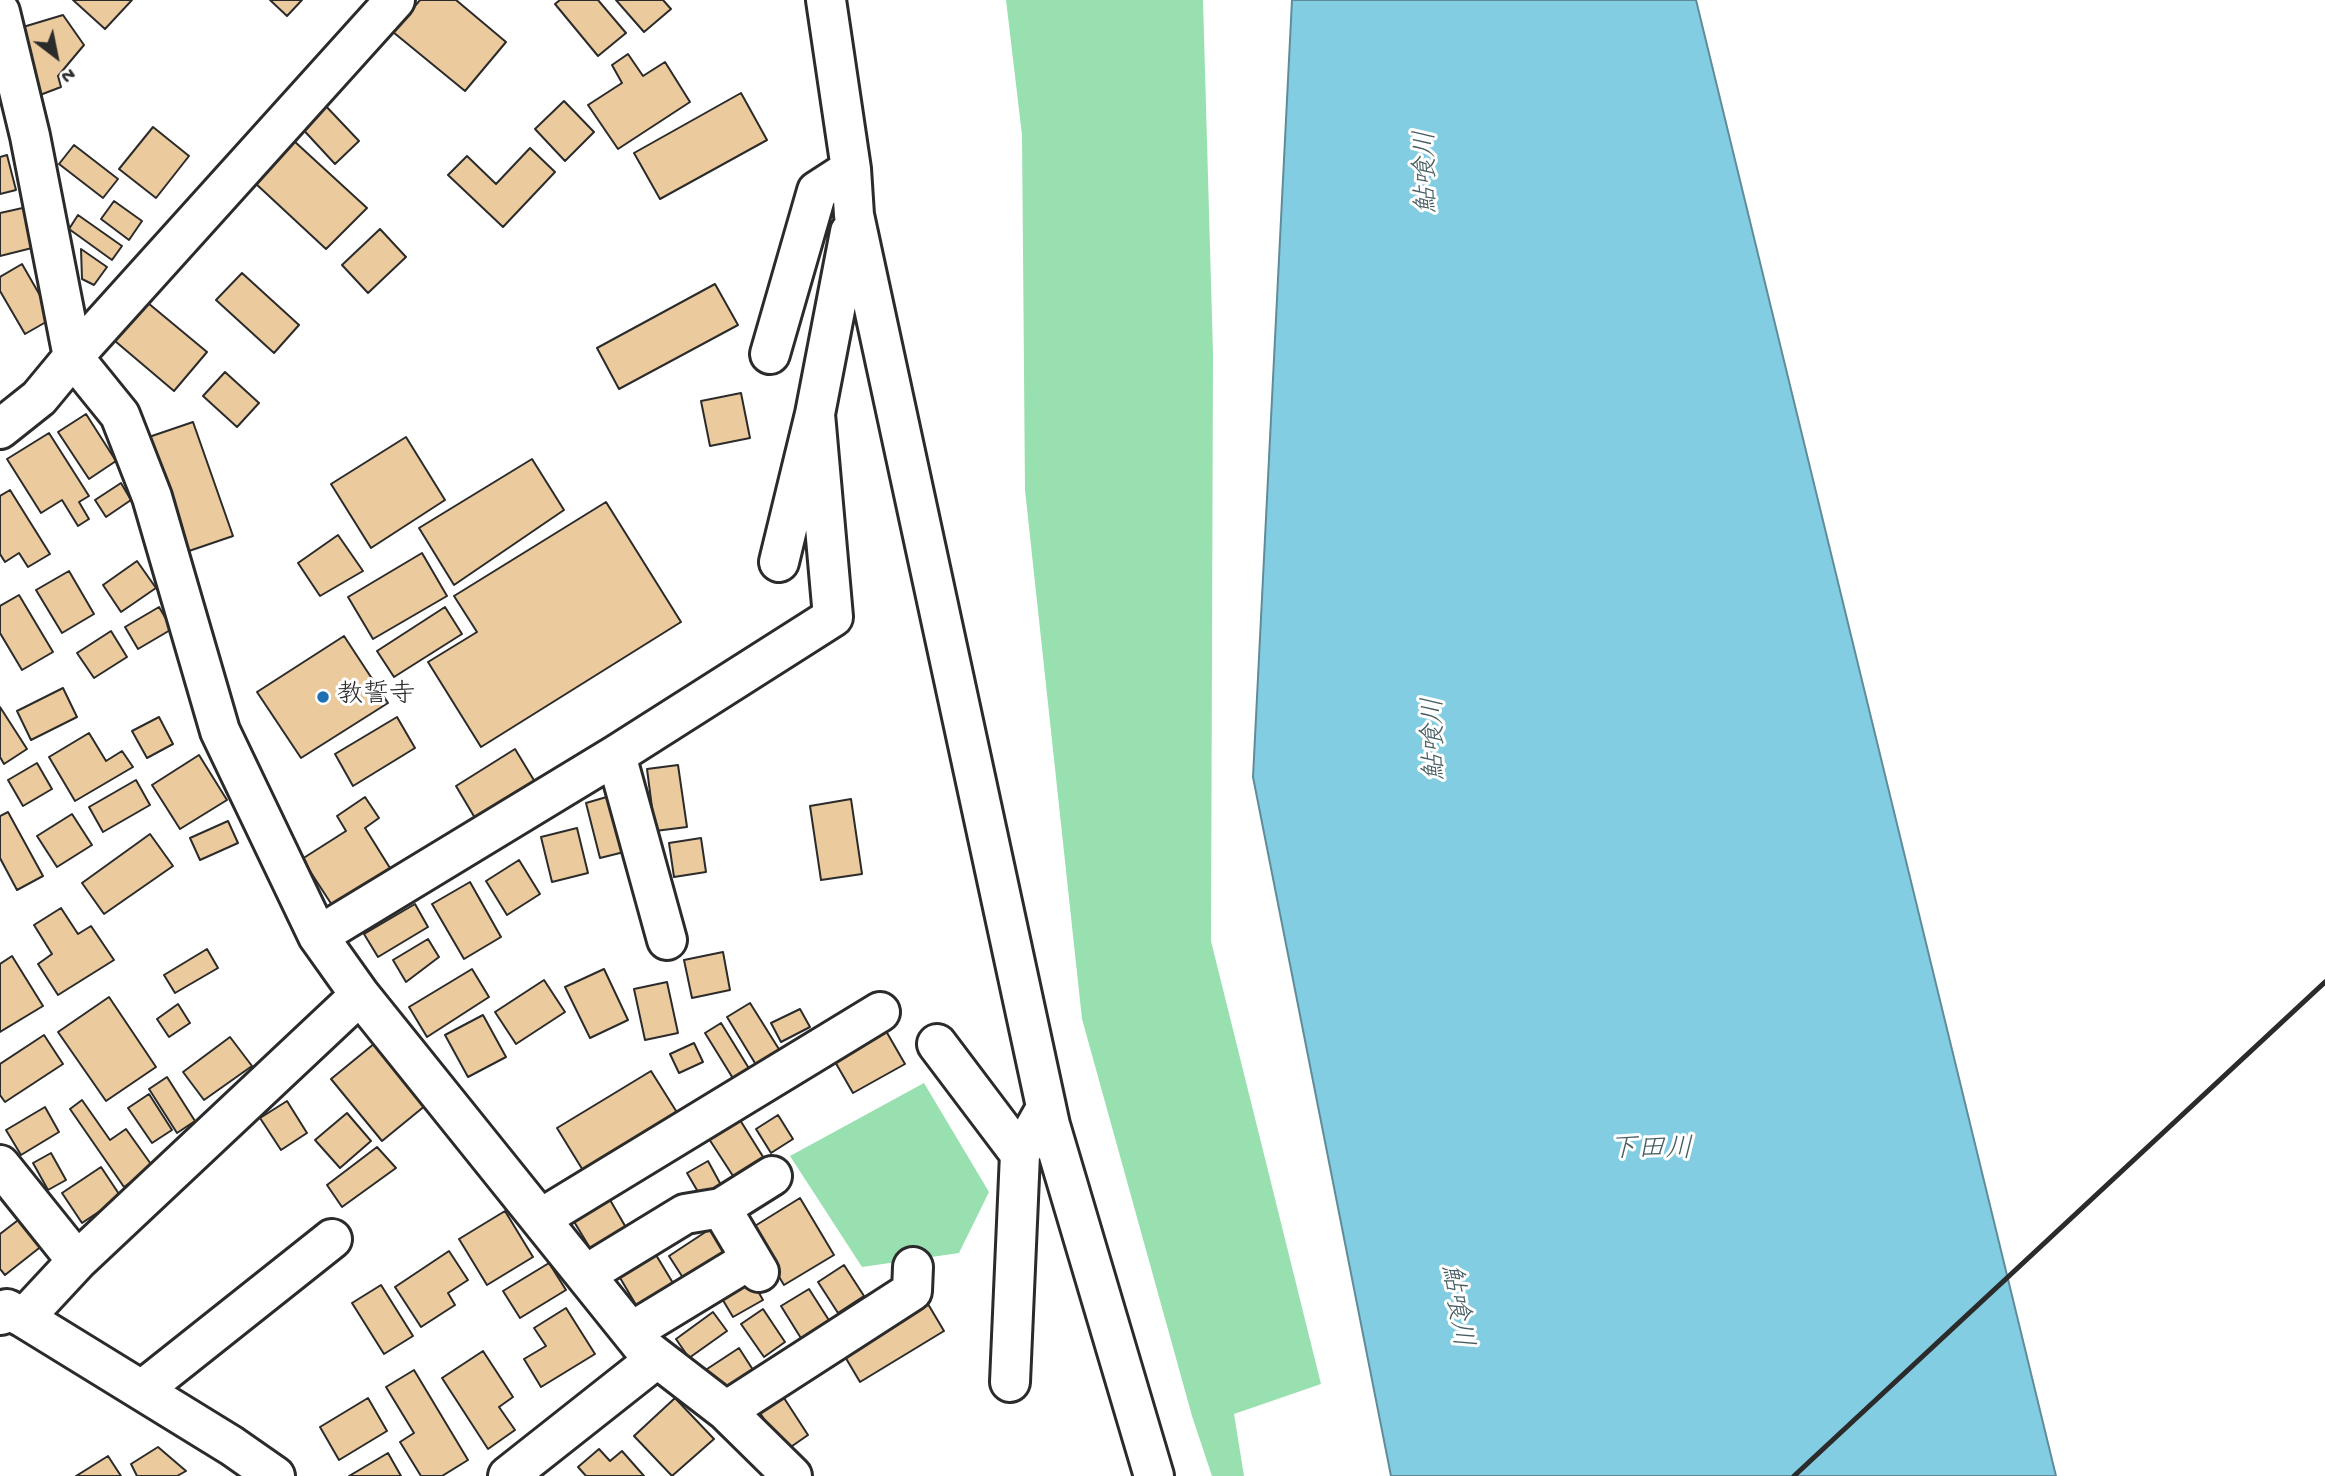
<!DOCTYPE html>
<html>
<head>
<meta charset="utf-8">
<style>
  body { margin:0 }
  #map { position:relative; width:2325px; height:1476px; overflow:hidden; background:#fff; font-family:"Gochi Hand",sans-serif }
  canvas { display:block }
  .north { position:absolute; left:21px; top:21px; width:70px; height:70px; -webkit-text-stroke:5px #fff; paint-order:stroke; rotate:148deg; font-size:19px; font-weight:700; line-height:28px; text-align:center; color:#2b2b2b }
  .north::after { content:''; display:block; margin:auto; width:24px; height:32px; background:#2b2b2b; clip-path:polygon(50% 0,100% 100%,50% 72%,0 100%) }
</style>
</head>
<body>
<div id="map">
<canvas width="2325" height="1476"></canvas>
<div class="north">N</div>
</div>
<script>
const ctx = document.querySelector('canvas').getContext('2d');
ctx.lineJoin = 'round';
function fill(path, color) { ctx.fillStyle = color; ctx.fill(path, 'evenodd'); }
function trace(path, color, width, dash) { ctx.strokeStyle = color; ctx.lineWidth = width; ctx.lineCap = dash ? 'butt' : 'round'; ctx.setLineDash(dash || []); ctx.stroke(path); }
function label(font, color, halo, rows, align = 'center') {
  ctx.font = font + ' "Gochi Hand","Klee One",sans-serif'; ctx.lineWidth = 6; ctx.setLineDash([]); ctx.textBaseline = 'middle'; ctx.strokeStyle = halo; ctx.fillStyle = color; for (const [text, x, y, turn = 0] of rows) {
    ctx.save(); ctx.translate(x, y); ctx.rotate((+turn || 0) * Math.PI / 180); ctx.textAlign = isNaN(turn) ? turn : align; if (halo) ctx.strokeText(text, 0, 0); ctx.fillText(text, 0, 0); ctx.restore();
  }
}
fill(new Path2D(`
  M1006,0H1203L1213,354L1211,941L1321,1384L1234,1414L1244,1476H1212L1192,1416L1082,1019L1025,490L1022,135Z
  M924,1083L989,1192L959,1253L862,1267L790,1156Z`), '#98e0af');
const water = new Path2D(`
  M1292,0H1696L2056,1476H1391L1253,777Z`);
fill(water, '#83cde3');
trace(water, '#608c99', 2);
const building = new Path2D(`
  M73,0H132L105,29Z
  M270,0H302L287,16Z
  M420,0H456L506,42L465,91L393,32Z
  M560,0H598L626,33L598,56L555,4Z
  M616,0H663L671,9L644,32Z
  M63,15L84,45L58,76L61,87L40,95L23,27Z
  M628,54L643,76L665,62L690,102L618,149L588,105L622,83L612,65Z
  M741,93L767,140L660,199L634,153Z
  M564,101L594,132L565,161L535,129Z
  M322,102L359,141L335,164L298,124Z
  M153,127L189,156L156,198L119,169Z
  M294,141L367,208L326,249L255,183Z
  M74,145L118,179L103,198L59,164Z
  M530,148L555,172L503,227L448,175L467,156L496,184Z
  M7,155L16,190L0,194V157Z
  M114,201L142,221L129,240L101,219Z
  M27,207L36,247L0,256V213Z
  M78,215L122,246L112,260L69,229Z
  M380,229L406,257L368,293L342,265Z
  M81,249L107,267L94,285L82,279Z
  M22,264L53,318L25,334L0,291V277Z
  M242,273L299,325L274,353L216,300Z
  M715,284L738,325L619,389L597,348Z
  M148,303L207,352L174,391L115,341Z
  M225,372L259,403L237,427L203,396Z
  M741,393L750,438L710,446L701,401Z
  M86,414L116,461L89,479L58,432Z
  M193,422L233,536L186,552L146,438Z
  M49,433L89,496L79,502L89,519L78,526L62,500L41,513L7,459Z
  M406,437L445,500L371,548L331,484Z
  M532,459L564,510L454,585L419,528Z
  M121,483L131,500L106,517L95,500Z
  M10,490L50,554L28,567L19,553L5,562L0,554V496Z
  M606,502L681,622L481,747L428,662L477,632L454,596Z
  M338,535L363,571L320,596L298,563Z
  M422,553L447,596L373,639L348,597Z
  M137,561L156,588L121,612L103,585Z
  M69,571L94,614L62,633L36,590Z
  M19,595L53,652L22,670L0,633V606Z
  M159,607L172,629L138,649L125,627Z
  M445,607L462,634L394,677L377,651Z
  M111,631L127,657L94,678L77,653Z
  M344,636L388,703L301,758L257,692Z
  M63,688L77,717L31,740L17,711Z
  M0,707L27,749L4,764L0,757Z
  M159,717L173,744L147,758L132,731Z
  M397,717L415,748L353,786L335,754Z
  M89,733L106,761L122,751L133,767L75,801L49,757Z
  M515,749L535,782L475,818L456,786Z
  M199,755L227,800L180,829L152,785Z
  M37,763L52,789L23,806L8,780Z
  M678,765L687,827L655,831L647,769Z
  M136,780L150,805L103,832L89,807Z
  M610,796L624,852L600,858L586,803Z
  M365,797L379,818L365,828L390,868L332,905L302,859L346,831L337,816Z
  M851,799L862,874L821,880L810,806Z
  M8,812L43,876L17,890L0,858V816Z
  M72,814L92,845L57,867L37,836Z
  M228,821L238,843L200,860L190,838Z
  M577,828L588,873L552,882L541,837Z
  M150,834L173,866L104,914L82,883Z
  M701,838L706,872L674,877L669,843Z
  M519,860L540,894L507,915L486,881Z
  M470,882L501,937L464,959L432,904Z
  M415,904L428,927L378,957L364,934Z
  M61,908L78,934L91,926L114,960L58,995L38,964L52,954L34,925Z
  M428,939L439,957L406,982L393,960Z
  M207,949L218,968L175,993L164,975Z
  M723,952L730,990L692,998L684,960Z
  M12,956L43,1006L0,1032V964Z
  M472,969L489,997L427,1037L409,1007Z
  M604,969L628,1020L590,1038L565,987Z
  M544,980L565,1012L516,1044L495,1012Z
  M667,982L678,1033L645,1040L634,989Z
  M109,997L156,1067L106,1101L58,1032Z
  M750,1003L782,1054L758,1068L727,1017Z
  M178,1004L190,1023L169,1037L157,1019Z
  M800,1009L810,1027L781,1042L771,1023Z
  M483,1015L506,1057L468,1077L445,1035Z
  M721,1023L750,1070L734,1080L705,1033Z
  M886,1031L905,1064L853,1093L834,1060Z
  M44,1035L63,1064L5,1102L0,1095V1064Z
  M230,1037L252,1066L204,1100L183,1072Z
  M375,1043L426,1105L382,1141L331,1079Z
  M694,1043L703,1062L679,1073L670,1054Z
  M651,1071L678,1114L584,1172L557,1128Z
  M167,1077L195,1121L177,1133L149,1089Z
  M149,1094L172,1130L152,1143L128,1108Z
  M82,1100L110,1140L126,1129L153,1167L124,1187L70,1109Z
  M287,1101L307,1133L281,1150L260,1118Z
  M45,1107L59,1132L21,1155L6,1130Z
  M347,1113L371,1141L340,1168L315,1140Z
  M778,1115L793,1139L771,1153L756,1129Z
  M740,1120L765,1160L735,1179L709,1139Z
  M377,1147L396,1168L342,1207L327,1185Z
  M51,1153L66,1180L48,1190L33,1163Z
  M708,1161L721,1185L701,1197L687,1173Z
  M101,1167L121,1197L82,1223L62,1193Z
  M606,1193L628,1231L593,1253L570,1215Z
  M800,1198L834,1255L784,1285L750,1229Z
  M505,1211L533,1257L487,1285L459,1239Z
  M26,1214L48,1241L5,1275L0,1269V1234Z
  M710,1229L727,1254L687,1284L669,1256Z
  M653,1250L676,1288L639,1310L616,1271Z
  M449,1251L468,1280L448,1293L455,1305L421,1327L395,1287Z
  M549,1263L566,1290L520,1318L503,1291Z
  M844,1265L864,1296L838,1313L818,1282Z
  M751,1279L763,1300L733,1317L721,1297Z
  M381,1285L413,1336L384,1354L352,1303Z
  M809,1289L832,1325L804,1343L781,1306Z
  M928,1304L944,1331L860,1382L844,1355Z
  M566,1308L595,1354L541,1387L524,1359L546,1346L534,1328Z
  M763,1309L785,1342L764,1357L741,1324Z
  M713,1312L727,1331L689,1358L676,1339Z
  M739,1348L755,1373L728,1390L704,1371Z
  M483,1351L513,1397L499,1407L515,1430L488,1449L442,1378Z
  M414,1370L468,1460L442,1476H421L400,1442L414,1433L386,1387Z
  M368,1398L387,1431L339,1460L320,1427Z
  M675,1398L714,1439L672,1476L634,1436Z
  M784,1398L808,1435L785,1451L760,1413Z
  M158,1447L186,1471L177,1476H137L131,1464Z
  M599,1449L610,1461L622,1451L644,1476H586L578,1467Z
  M388,1453L401,1476H349Z
  M108,1456L121,1476H76Z`);
fill(building, '#ebca9d');
trace(building, '#2b2b2b', 2);
const minor = new Path2D(`
  M826,0L851,169L854,215L1050,1125L1154,1476
  M0,12L30,136L73,357L120,415L152,497L220,731L318,936L360,995
  M770,354L817,191L851,169
  M0,429L39,398L73,357L395,0
  M779,562L815,414L850,232
  M616,755L667,940
  M318,936L616,755L833,617L815,414
  M937,1044L1020,1154
  M0,1165L77,1261
  M540,1219L880,1012
  M759,1272L721,1208L772,1176
  M585,1275L685,1214L721,1208
  M1,1315L7,1309L24,1318L232,1446L275,1476
  M24,1318L77,1261L360,995L643,1347L726,1411L792,1476
  M631,1332L751,1259
  M1010,1382L1020,1154L1046,1108
  M142,1390L332,1239
  M726,1411L912,1291L913,1267
  M508,1476L656,1359`);
trace(minor, '#2b2b2b', 44);
trace(minor, '#fff', 38);
trace(new Path2D(`
  M1794,1476L2325,982`), '#2b2b2b', 5);
for (const [x, y, r, color] of [
  [323,697,7,"#1f6fb2"]
]) { const dot = new Path2D(); dot.arc(x, y, r, 0, 2 * Math.PI); ctx.fillStyle = color; ctx.fill(dot); trace(dot, '#fff', 2.5); }
label('26px', '#2b2b2b', '#fff', [
  ["教誓寺",337,697]
], 'left');
label('italic 28px', '#455c62', '#fff', [
  ["鮎喰川",1429,172,-91],
  ["鮎喰川",1437,739,-91],
  ["下田川",1651,1152],
  ["鮎喰川",1454,1306,81]
]);
</script>
</body>
</html>
